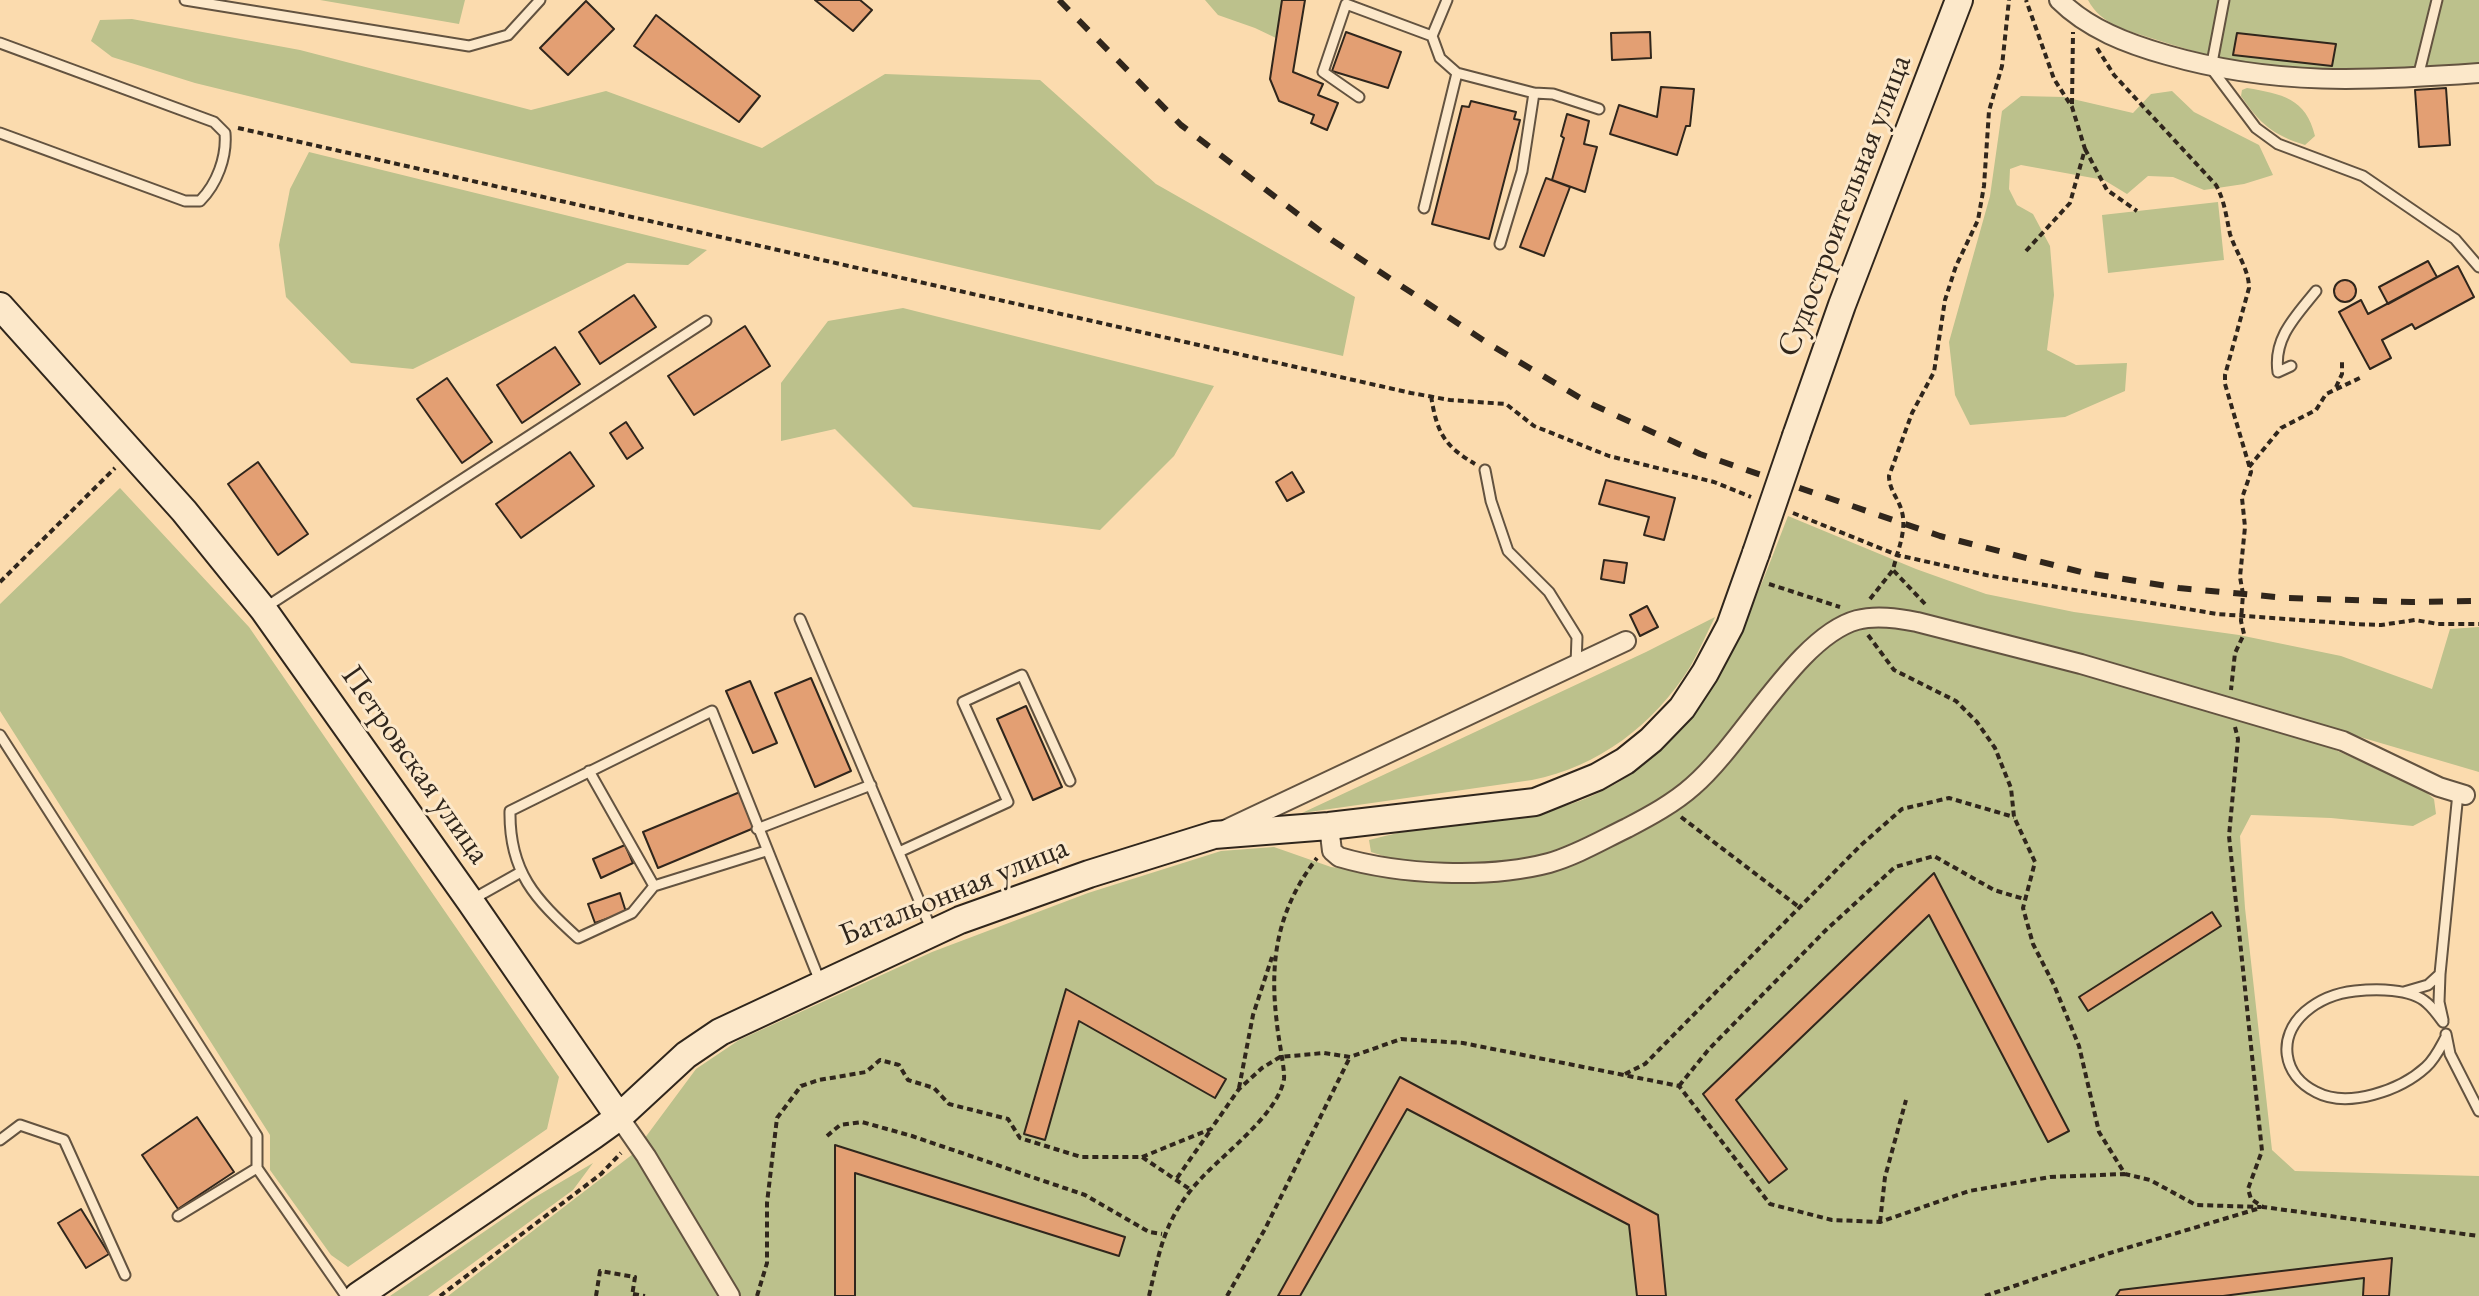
<!DOCTYPE html>
<html>
<head>
<meta charset="utf-8">
<style>
  body { margin:0 }
  canvas { display:block; background:#fbdbae }
</style>
</head>
<body>
<canvas width="2479" height="1296"></canvas>
<script>
const ctx = document.querySelector('canvas').getContext('2d');
ctx.lineJoin = 'round';
function fill(path, color) { ctx.fillStyle = color; ctx.fill(path, 'evenodd'); }
function trace(path, color, width, dash) { ctx.strokeStyle = color; ctx.lineWidth = width; ctx.lineCap = dash ? 'butt' : 'round'; ctx.setLineDash(dash || []); ctx.stroke(path); }
function label(font, color, halo, rows, align = 'center') {
  ctx.font = font + ' "EB Garamond",serif'; ctx.lineWidth = 6; ctx.setLineDash([]); ctx.textBaseline = 'middle'; ctx.strokeStyle = halo; ctx.fillStyle = color; for (const [text, x, y, turn = 0] of rows) {
    ctx.save(); ctx.translate(x, y); ctx.rotate((+turn || 0) * Math.PI / 180); ctx.textAlign = isNaN(turn) ? turn : align; if (halo) ctx.strokeText(text, 0, 0); ctx.fillText(text, 0, 0); ctx.restore();
  }
}
fill(new Path2D(`
  M320,0H465L459,24Z
  M1205,0H1282L1276,38L1255,28L1218,15Z
  M2088,0H2479V64C2417,68 2353,74 2290,69C2244,66 2198,53 2154,39C2129,31 2101,25 2088,0Z
  M132,19L300,50L531,110L606,91L762,148L885,74L1040,80L1156,184L1355,297L1343,356L743,217L195,83L112,57L91,41L100,20Z
  M2247,88C2282,94 2306,98 2315,136L2305,145C2273,135 2260,124 2241,96L2242,90Z
  M2172,91L2194,112L2259,145L2273,175L2244,184L2204,190L2173,177L2148,176L2127,194L2104,180L2021,165L2010,169L2009,189L2017,205L2033,214L2050,246L2054,295L2047,350L2076,365L2127,363L2125,391L2065,417L1970,425L1955,395L1949,342L1990,196L2002,111L2021,96L2064,97L2133,113L2151,94Z
  M309,152L707,250L688,265L627,263L413,369L351,363L286,297L279,245L290,189Z
  M2218,202L2224,260L2108,273L2102,215Z
  M903,308L1214,386L1174,456L1100,530L913,507L835,429L781,441V383L828,321Z
  M120,488L249,627L559,1077L547,1129L348,1267L331,1255L270,1170V1135L0,711V604Z
  M1788,516L1916,569L1986,594L2074,612L2239,635L2341,656L2432,689L2450,629L2479,627V772L2231,699L1882,608L1856,611L1833,620L1812,635L1725,745L1670,796L1582,842L1541,857L1513,862L1437,865L1399,861L1371,852L1369,840C1390,835 1412,829 1434,825C1470,819 1508,820 1543,812C1695,777 1738,644 1788,516Z
  M1715,617C1707,633 1699,651 1690,667C1654,725 1598,767 1532,780L1302,813L1646,652Z
  M1894,623L2269,721L2420,787L2434,799L2436,814L2413,826L2331,818L2251,815L2240,836L2245,908L2272,1150L2295,1171L2479,1176V1296H2389L2391,1258L2120,1290L2116,1296H1666L1658,1215L1400,1077L1278,1296H448L633,1154L696,1069L739,1040L932,952L1088,893L1221,851L1274,847L1331,867L1408,877L1485,878L1637,831L1822,646L1857,627Z
  M1407,1109L1629,1225L1637,1296H1300Z
  M593,1163L573,1190L428,1296H390L532,1199Z
  M2364,1278L2363,1296H2223Z`), '#bcc18c');
const building = new Path2D(`
  M815,0H860L872,10L853,31Z
  M1282,0H1305L1293,72L1323,84L1318,95L1338,103L1327,130L1311,123L1314,115L1279,101L1270,79Z
  M586,1L614,29L568,75L540,48Z
  M656,15L760,96L739,122L634,46Z
  M1346,32L1401,52L1388,88L1332,71Z
  M1650,32L1651,58L1612,60L1611,33Z
  M2237,33L2336,44L2332,66L2233,55Z
  M1661,87L1694,89L1690,126H1686L1677,155L1610,134L1619,105L1657,117Z
  M2446,88L2450,145L2419,147L2415,90Z
  M1471,101L1516,112L1514,119L1520,120L1489,239L1432,224L1462,106L1469,107Z
  M1567,114L1589,121L1584,144L1597,147L1585,192L1552,180L1564,138L1561,136Z
  M1546,178L1570,187L1544,256L1520,247Z
  M2428,261L2437,277L2388,304L2379,287Z
  M2458,266L2474,297L2415,329L2412,324L2382,340L2391,358L2370,369L2339,312L2361,300L2368,314Z
  M2334 291a11 11 0 1 1 22 0a11 11 0 1 1-22 0Z
  M634,295L656,327L600,364L579,332Z
  M745,326L770,366L694,415L668,376Z
  M555,347L580,384L522,423L497,385Z
  M447,378L492,442L462,463L417,399Z
  M626,422L643,448L627,459L610,433Z
  M570,452L594,486L521,538L496,504Z
  M258,462L308,534L278,555L228,484Z
  M1292,472L1304,492L1287,501L1276,482Z
  M1606,480L1675,498L1664,540L1644,535L1649,517L1599,504Z
  M1604,560L1627,563L1624,583L1601,579Z
  M1647,606L1658,627L1640,636L1630,615Z
  M811,678L851,771L815,787L775,693Z
  M750,681L777,743L753,753L726,691Z
  M1026,706L1062,787L1033,800L997,719Z
  M740,792L754,828L658,868L643,832Z
  M625,845L633,863L601,878L593,859Z
  M1934,873L2069,1131L2048,1142L1929,915L1736,1100L1787,1169L1769,1183L1703,1094Z
  M620,893L626,912L595,923L588,904Z
  M2212,912L2221,926L2088,1011L2079,997Z
  M1066,989L1226,1079L1215,1098L1079,1021L1045,1140L1024,1134Z
  M1400,1077L1658,1215L1666,1296H1637L1629,1225L1407,1109L1300,1296H1278Z
  M197,1117L234,1172L178,1209L142,1155Z
  M835,1145L1125,1237L1119,1256L855,1173V1296H835Z
  M81,1209L109,1254L86,1268L58,1223Z
  M2392,1258L2389,1296H2363L2364,1278L2223,1296H2116L2120,1290Z`);
fill(building, '#e39f73');
trace(building, '#30261c', 2);
const lane = new Path2D(`
  M185,0L469,46L508,35L540,0
  M2224,0L2211,68L2256,128L2278,144L2363,176L2455,239L2479,267
  M1432,36L1440,58L1457,73L1534,93L1553,94L1599,109
  M0,43L214,122L225,133C227,157 217,184 200,201H185L0,133
  M2418,77L2437,0
  M1359,97L1323,72L1346,4L1432,36L1447,0
  M1424,208L1457,73
  M1500,244L1522,171L1534,93
  M2291,366L2278,372C2273,338 2296,316 2316,291
  M1485,470L1491,501L1508,551L1549,592L1577,637L1576,665
  M266,607L706,321
  M800,619L932,931
  M0,735L257,1136V1168
  M589,771L654,886
  M757,829L871,785
  M766,851L654,886L632,913L578,938C535,899 509,872 510,811L712,711L821,984
  M899,852L1008,802L963,702L1022,675L1070,781
  M473,899L521,872
  M2404,992L2428,985L2440,974
  M2443,1020L2439,1002L2440,974L2458,793
  M2443,1022C2438,1015 2433,1008 2427,1003C2411,988 2375,989 2355,991C2336,993 2320,999 2305,1012C2277,1037 2282,1075 2316,1092C2348,1109 2401,1090 2426,1067C2435,1059 2440,1048 2446,1037
  M2446,1034L2450,1054L2479,1111
  M0,1140L20,1125L64,1140L125,1275
  M178,1216L257,1168L346,1296`);
const street = new Path2D(`
  M2059,0C2088,29 2128,44 2167,55C2274,86 2370,81 2479,73
  M1329,826L1332,851L1339,857C1400,875 1488,879 1549,863C1577,855 1602,840 1627,828C1650,816 1674,803 1693,786C1743,743 1798,636 1857,620C1876,615 1897,618 1917,622L2081,664L2343,741L2439,787L2465,795
  M1227,829L1626,641
  M619,1117L646,1156L730,1296`);
const secondary = new Path2D(`
  M0,306L184,511L263,609L470,901L619,1117
  M1796,436L1842,305L1959,0
  M358,1296L594,1135L619,1117L686,1055L720,1032L960,920L1089,874L1214,835L1329,826L1535,802L1597,777L1625,761L1651,740L1682,708L1705,673L1730,626L1756,553`);
trace(lane, '#635340', 13);
trace(street, '#635340', 22);
trace(secondary, '#30261c', 30);
trace(new Path2D(`
  M2097,48L2114,75L2216,185C2225,202 2226,216 2230,234C2236,253 2249,269 2249,288L2225,375V384L2251,472L2242,498L2245,527L2240,577L2243,594L2241,621L2244,634L2235,653L2231,690
  M2072,104L2073,32
  M238,128L1411,393L1450,400L1506,404L1534,426L1609,456L1714,482L1751,497
  M2085,149L2107,190L2137,211
  M2026,251L2070,203L2085,149L2072,107L2054,79L2026,0
  M2336,387L2342,374V362
  M1431,396C1437,432 1443,445 1475,464
  M2249,467L2281,428L2316,410L2326,394L2362,377
  M1793,513L1897,555L1986,575L2217,614L2355,624L2381,625L2415,620L2438,624H2479
  M0,582L115,468
  M1769,584L1840,607
  M1870,599L1893,570
  M1925,604L1893,570C1897,552 1907,531 1902,512C1899,499 1889,490 1889,476L1912,413L1934,372L1945,300L1956,266L1978,220L1984,186L1989,111L2002,66L2009,0
  M1868,635L1894,670L1956,701L1977,722L1995,748L2011,788L2014,817L2035,862L2023,908L2033,944L2054,985L2079,1046L2099,1132L2125,1174L2150,1180L2196,1205L2261,1207
  M2235,727L2238,739L2229,836L2262,1151L2248,1189L2251,1199L2263,1207L2479,1236
  M1681,817L1799,907
  M1625,1074L1645,1064L1860,846L1902,809L1949,798L2014,817
  M1679,1086L1709,1049L1826,930L1895,867L1934,856L1994,890L2024,899
  M1239,1088L1253,1015L1272,957
  M827,1136L840,1125L862,1122L912,1136L1085,1195L1149,1232L1162,1234
  M1142,1157L1211,1129L1239,1089L1262,1068L1280,1057L1324,1053L1350,1057L1401,1039L1463,1043L1679,1086L1770,1204L1832,1220L1880,1222L1969,1191L2050,1177L2125,1174
  M1177,1178L1210,1131
  M1880,1222L1885,1177L1906,1100
  M633,1294L645,1296
  M440,1296L601,1174L621,1153
  M596,1296L600,1271L635,1277L632,1296
  M757,1296L767,1263V1203L777,1118L801,1086L819,1080L866,1072L880,1060L899,1065L908,1080L934,1088L949,1104L1008,1119L1020,1138L1081,1157H1142L1191,1190
  M1149,1296C1159,1254 1163,1225 1191,1190C1216,1158 1277,1118 1284,1079C1285,1069 1278,1037 1277,1024C1269,961 1277,910 1317,858
  M1227,1296L1265,1229L1350,1057
  M1985,1296L2110,1253L2257,1209`), '#30261c', 4, [6, 4]);
trace(lane, '#fce8ca', 9);
trace(street, '#fce8ca', 18);
trace(secondary, '#fce8ca', 26);
trace(new Path2D(`
  M1059,0L1181,125L1332,240L1489,344L1587,402L1700,454L1940,536L2081,572L2179,588L2287,598L2412,602L2479,601`), '#30261c', 6, [14, 14]);
const secondaryBridge = new Path2D(`
  M1756,553L1796,436`);
trace(secondaryBridge, '#30261c', 30, []);
trace(secondaryBridge, '#fce8ca', 26);
label('32px', '#30261c', '#fce8ca', [
  ["Судостроительная улица",1845,206,-69],
  ["Петровская улица",415,765,55],
  ["Батальонная улица",954,892,-22]
]);
</script>
</body>
</html>
